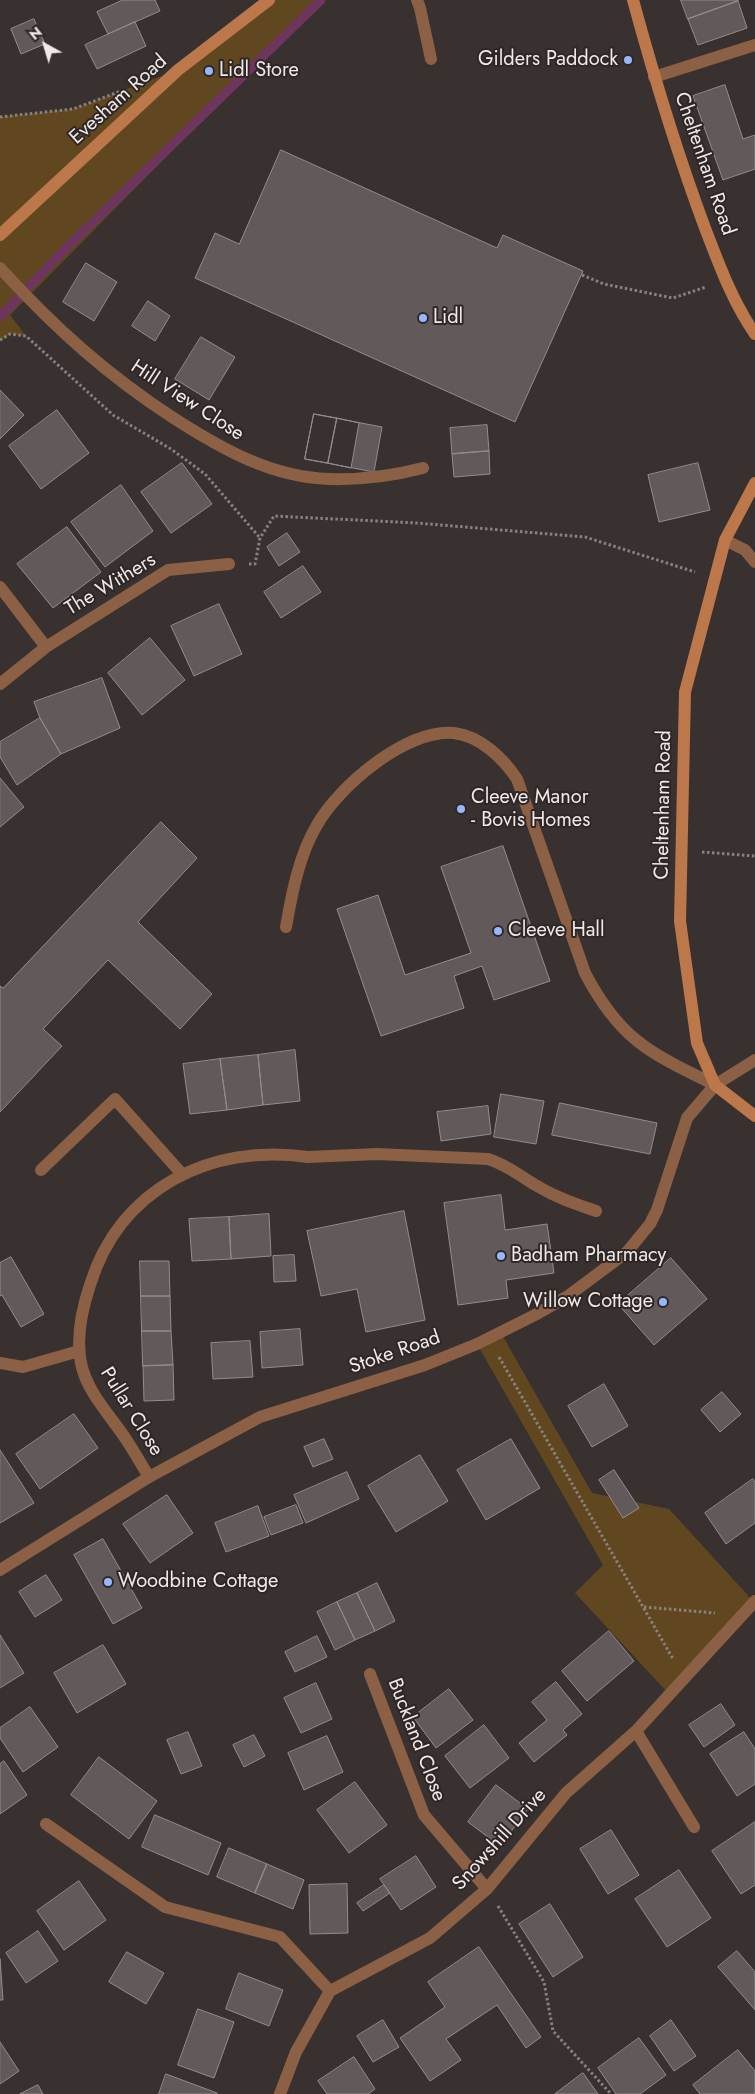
<!DOCTYPE html>
<html>
<head>
<meta charset="utf-8">
<style>
  body { margin:0 }
  #map { position:relative; width:755px; height:2094px; overflow:hidden; background:#393130; font-family:Jost,sans-serif }
  canvas { display:block }
  .north { position:absolute; left:20px; top:20px; width:50px; height:50px; -webkit-text-stroke:4px #2e2726; paint-order:stroke; rotate:321deg; font-size:14px; font-weight:700; line-height:20px; text-align:center; color:#efeae9 }
  .north::after { content:''; display:block; margin:auto; width:18px; height:22px; background:#efeae9; clip-path:polygon(50% 0,100% 100%,50% 72%,0 100%) }
</style>
</head>
<body>
<div id="map">
<canvas width="755" height="2094"></canvas>
<div class="north">N</div>
</div>
<script>
const ctx = document.querySelector('canvas').getContext('2d');
ctx.lineJoin = 'round';
function fill(path, color) { ctx.fillStyle = color; ctx.fill(path, 'evenodd'); }
function trace(path, color, width, dash) { ctx.strokeStyle = color; ctx.lineWidth = width; ctx.lineCap = dash ? 'butt' : 'round'; ctx.setLineDash(dash || []); ctx.stroke(path); }
function label(font, color, halo, rows, align = 'center') {
  ctx.font = font + ' Jost,sans-serif'; ctx.lineWidth = 4; ctx.setLineDash([]); ctx.textBaseline = 'middle'; ctx.strokeStyle = halo; ctx.fillStyle = color; for (const [text, x, y, turn = 0] of rows) {
    ctx.save(); ctx.translate(x, y); ctx.rotate((+turn || 0) * Math.PI / 180); ctx.textAlign = isNaN(turn) ? turn : align; if (halo) ctx.strokeText(text, 0, 0); ctx.fillText(text, 0, 0); ctx.restore();
  }
}
fill(new Path2D(`
  M269,0H321L10,315L26,336L10,334L0,341V117L73,109L178,70Z
  M501,1333L592,1493L669,1509L754,1602L669,1694L575,1593L603,1565L477,1344Z`), '#60471f');
trace(new Path2D(`
  M0,317L61,253L321,0`), '#6e365e', 9);
const building = new Path2D(`
  M123,0H155L160,11L108,34L97,12Z
  M681,0H738V1L688,19Z
  M738,1L747,28L698,45L688,19Z
  M34,19L45,44L21,54L11,29Z
  M135,22L146,46L97,69L85,45Z
  M725,85L743,139L755,135V169L723,180L693,96Z
  M281,150L497,248L503,235L583,271L515,422L195,278L215,233L239,244Z
  M86,263L117,282L94,321L63,302Z
  M148,301L170,316L155,341L132,326Z
  M201,337L235,357L209,400L175,379Z
  M0,390L24,415L0,439Z
  M57,410L89,453L41,489L9,446Z
  M314,414L382,427L374,472L305,459Z
  M314,414L337,418L328,463L305,459Z
  M337,418L359,423L351,468L328,463Z
  M487,425L489,451L452,454L450,428Z
  M489,451L490,474L454,477L452,454Z
  M182,463L212,504L171,533L141,492Z
  M698,463L710,510L659,522L648,475Z
  M121,485L153,531L105,567L71,522Z
  M67,527L101,572L53,608L17,564Z
  M287,533L300,552L279,566L267,547Z
  M303,566L321,592L281,618L264,592Z
  M219,604L242,654L194,676L171,626Z
  M150,638L185,680L142,715L108,673Z
  M102,678L120,728L61,754L40,718L34,702Z
  M40,718L61,754L17,785L0,757V742Z
  M0,778L24,807L0,827Z
  M161,822L197,858L138,922L212,994L180,1029L108,960L43,1029L62,1046L0,1112V986L3,988Z
  M503,846L550,981L494,1000L482,966L454,976L464,1008L381,1036L337,909L378,895L405,975L471,953L441,867Z
  M295,1050L300,1101L263,1105L258,1055Z
  M258,1055L263,1105L227,1110L220,1059Z
  M220,1059L227,1110L190,1114L183,1064Z
  M501,1094L544,1101L536,1144L494,1137Z
  M560,1103L657,1123L650,1154L552,1135Z
  M488,1106L491,1134L441,1141L437,1112Z
  M501,1195L505,1230L547,1224L554,1273L506,1280L508,1298L458,1305L444,1203Z
  M404,1211L425,1320L366,1332L357,1289L321,1296L307,1231Z
  M269,1214L271,1256L231,1259L229,1217Z
  M229,1217L231,1259L192,1261L189,1219Z
  M294,1255L296,1281L274,1282L273,1256Z
  M11,1257L44,1314L21,1327L2,1295L0,1296V1263Z
  M671,1258L707,1299L654,1345L618,1304Z
  M140,1261H169L170,1296H141Z
  M141,1296H170L171,1331H142Z
  M300,1329L303,1365L262,1368L260,1332Z
  M142,1331H171L173,1365L143,1366Z
  M250,1341L253,1377L213,1379L211,1343Z
  M173,1365L174,1400L144,1401L143,1366Z
  M604,1384L628,1426L592,1447L568,1406Z
  M722,1392L741,1414L720,1432L701,1410Z
  M74,1414L98,1448L40,1489L16,1454Z
  M324,1439L333,1459L313,1467L304,1447Z
  M511,1439L540,1488L486,1520L457,1470Z
  M0,1450L34,1503L0,1523Z
  M420,1455L448,1501L396,1532L368,1486Z
  M614,1470L639,1508L623,1518L599,1480Z
  M347,1472L359,1499L306,1523L294,1495Z
  M753,1479L755,1482V1523L726,1544L705,1513Z
  M167,1495L193,1533L150,1563L123,1524Z
  M296,1505L303,1523L271,1535L264,1517Z
  M258,1506L269,1536L226,1552L215,1523Z
  M103,1539L142,1608L113,1624L74,1555Z
  M46,1575L62,1600L35,1617L19,1592Z
  M377,1583L395,1621L375,1631L357,1593Z
  M357,1593L375,1631L355,1640L337,1602Z
  M337,1602L355,1640L335,1650L317,1612Z
  M609,1631L634,1661L587,1701L562,1671Z
  M0,1635L24,1673L0,1688Z
  M317,1636L327,1657L295,1672L285,1652Z
  M103,1645L126,1684L77,1713L54,1673Z
  M556,1682L582,1714L563,1730L567,1735L534,1762L519,1743L547,1720L532,1702Z
  M316,1683L332,1719L301,1733L284,1698Z
  M449,1689L473,1720L436,1748L413,1717Z
  M721,1704L735,1725L704,1747L689,1725Z
  M30,1707L58,1747L23,1772L0,1738V1728Z
  M484,1725L509,1758L470,1788L445,1756Z
  M188,1732L202,1766L181,1774L167,1740Z
  M744,1732L755,1749V1784L737,1796L710,1754Z
  M254,1735L265,1756L244,1767L233,1745Z
  M327,1736L343,1772L304,1790L288,1753Z
  M99,1757L157,1801L129,1839L71,1795Z
  M4,1761L27,1795L0,1814V1764Z
  M355,1782L387,1825L349,1853L317,1810Z
  M496,1785L528,1809L500,1846L468,1822Z
  M155,1815L221,1843L208,1875L142,1847Z
  M755,1822V1885L741,1894L712,1851Z
  M611,1830L639,1875L608,1894L580,1849Z
  M229,1848L267,1864L255,1893L217,1877Z
  M416,1856L436,1887L401,1910L380,1879Z
  M267,1864L304,1880L293,1909L255,1893Z
  M679,1870L711,1918L667,1947L635,1899Z
  M79,1881L106,1920L64,1950L37,1911Z
  M347,1884L348,1933L310,1934L309,1885Z
  M384,1885L390,1893L363,1911L357,1903Z
  M550,1904L583,1957L553,1977L519,1924Z
  M38,1931L58,1961L26,1983L6,1953Z
  M479,1947L541,2037L526,2048L497,2005L446,2039L461,2060L430,2081L400,2038L445,2007L428,1982Z
  M737,1951L755,1972V2010L718,1967Z
  M127,1952L164,1973L146,2004L109,1982Z
  M0,1959L3,2000H0Z
  M239,1973L283,1990L269,2026L226,2009Z
  M198,2009L234,2022L214,2078L178,2065Z
  M383,2020L399,2047L373,2062L357,2036Z
  M671,2020L696,2056L674,2071L650,2036Z
  M639,2038L666,2075L640,2094H616L598,2068Z
  M0,2042L19,2071L0,2084Z
  M738,2050L755,2071V2094H700L693,2085Z
  M354,2057L375,2089L368,2094H327L318,2081Z
  M583,2073L598,2094H555Z
  M166,2074L217,2093V2094H159Z
  M38,2085L43,2094H20Z`);
fill(building, '#61595a');
trace(building, '#948b8d', 1);
trace(new Path2D(`
  M0,117L73,109L121,91
  M582,275L604,284L673,298L706,287
  M0,340L10,334L26,336L113,415L171,449L205,474L260,538
  M249,564H255L260,538L274,516L417,523L585,537L695,572
  M702,852L755,856
  M499,1357L673,1659
  M644,1607L715,1613
  M498,1906L544,1982L553,2031L611,2094`), '#888180', 3, [2.5, 2.5]);
trace(new Path2D(`
  M417,0L420,8L431,59
  M725,540L745,550L755,562
  M286,927C292,893 299,855 317,825C339,786 406,729 454,733C480,736 503,758 517,779L585,973C620,1040 650,1053 715,1085L755,1060
  M308,1157L377,1154L488,1159C508,1165 521,1177 539,1187C557,1198 576,1204 596,1211`), '#8c6044', 12);
trace(new Path2D(`
  M654,77L755,45
  M0,268C55,328 107,375 175,419C222,449 271,477 329,479C361,480 392,476 423,468
  M0,587L46,647
  M0,684L46,647L168,570L229,564
  M41,1170L115,1099L182,1174
  M0,1363L23,1367L79,1351
  M149,1477C140,1462 131,1446 121,1432C106,1411 86,1389 81,1363C76,1338 82,1309 90,1285C120,1188 211,1143 308,1157
  M0,1570L149,1477L260,1417L425,1365L477,1344L535,1315L568,1296L627,1252L650,1224L657,1210L687,1118L715,1085
  M370,1674L424,1815L487,1889
  M636,1731L694,1827
  M46,1824L165,1907L280,1937L330,1991
  M280,2094L296,2052L330,1991L430,1938L487,1889L566,1793L636,1731L755,1601`), '#8c6044', 12);
trace(new Path2D(`
  M633,0C654,77 677,153 705,228C719,264 732,301 755,334
  M0,235L178,70L269,0
  M755,483L725,540L685,692L680,921L697,1043L715,1085L755,1116`), '#bc774a', 12);
for (const [x, y, r, color] of [
  [628,60,5,"#96b6fd"],
  [209,71,5,"#96b6fd"],
  [423,318,5,"#96b6fd"],
  [461,809,5,"#96b6fd"],
  [498,931,5,"#96b6fd"],
  [501,1256,5,"#96b6fd"],
  [663,1302,5,"#96b6fd"],
  [108,1582,5,"#96b6fd"]
]) { const dot = new Path2D(); dot.arc(x, y, r, 0, 2 * Math.PI); ctx.fillStyle = color; ctx.fill(dot); trace(dot, '#2e2726', 2); }
label('20px', '#efeae9', '#2e2726', [
  ["Gilders Paddock",618,60,"right"],
  ["Lidl Store",219,71],
  ["Lidl",433,318],
  ["Cleeve Manor",471,798],
  ["- Bovis Homes",471,821],
  ["Cleeve Hall",508,931],
  ["Badham Pharmacy",511,1256],
  ["Willow Cottage",653,1302,"right"],
  ["Woodbine Cottage",118,1582]
], 'left');
label('20px', '#efeae9', '#2e2726', [
  ["Evesham Road",119,100,-42],
  ["Cheltenham Road",704,164,71],
  ["Hill View Close",187,401,33],
  ["The Withers",111,585,-31],
  ["Cheltenham Road",664,805,-89],
  ["Stoke Road",395,1353,-19],
  ["Pullar Close",131,1412,58],
  ["Buckland Close",416,1740,69],
  ["Snowshill Drive",500,1840,-48]
]);
</script>
</body>
</html>
